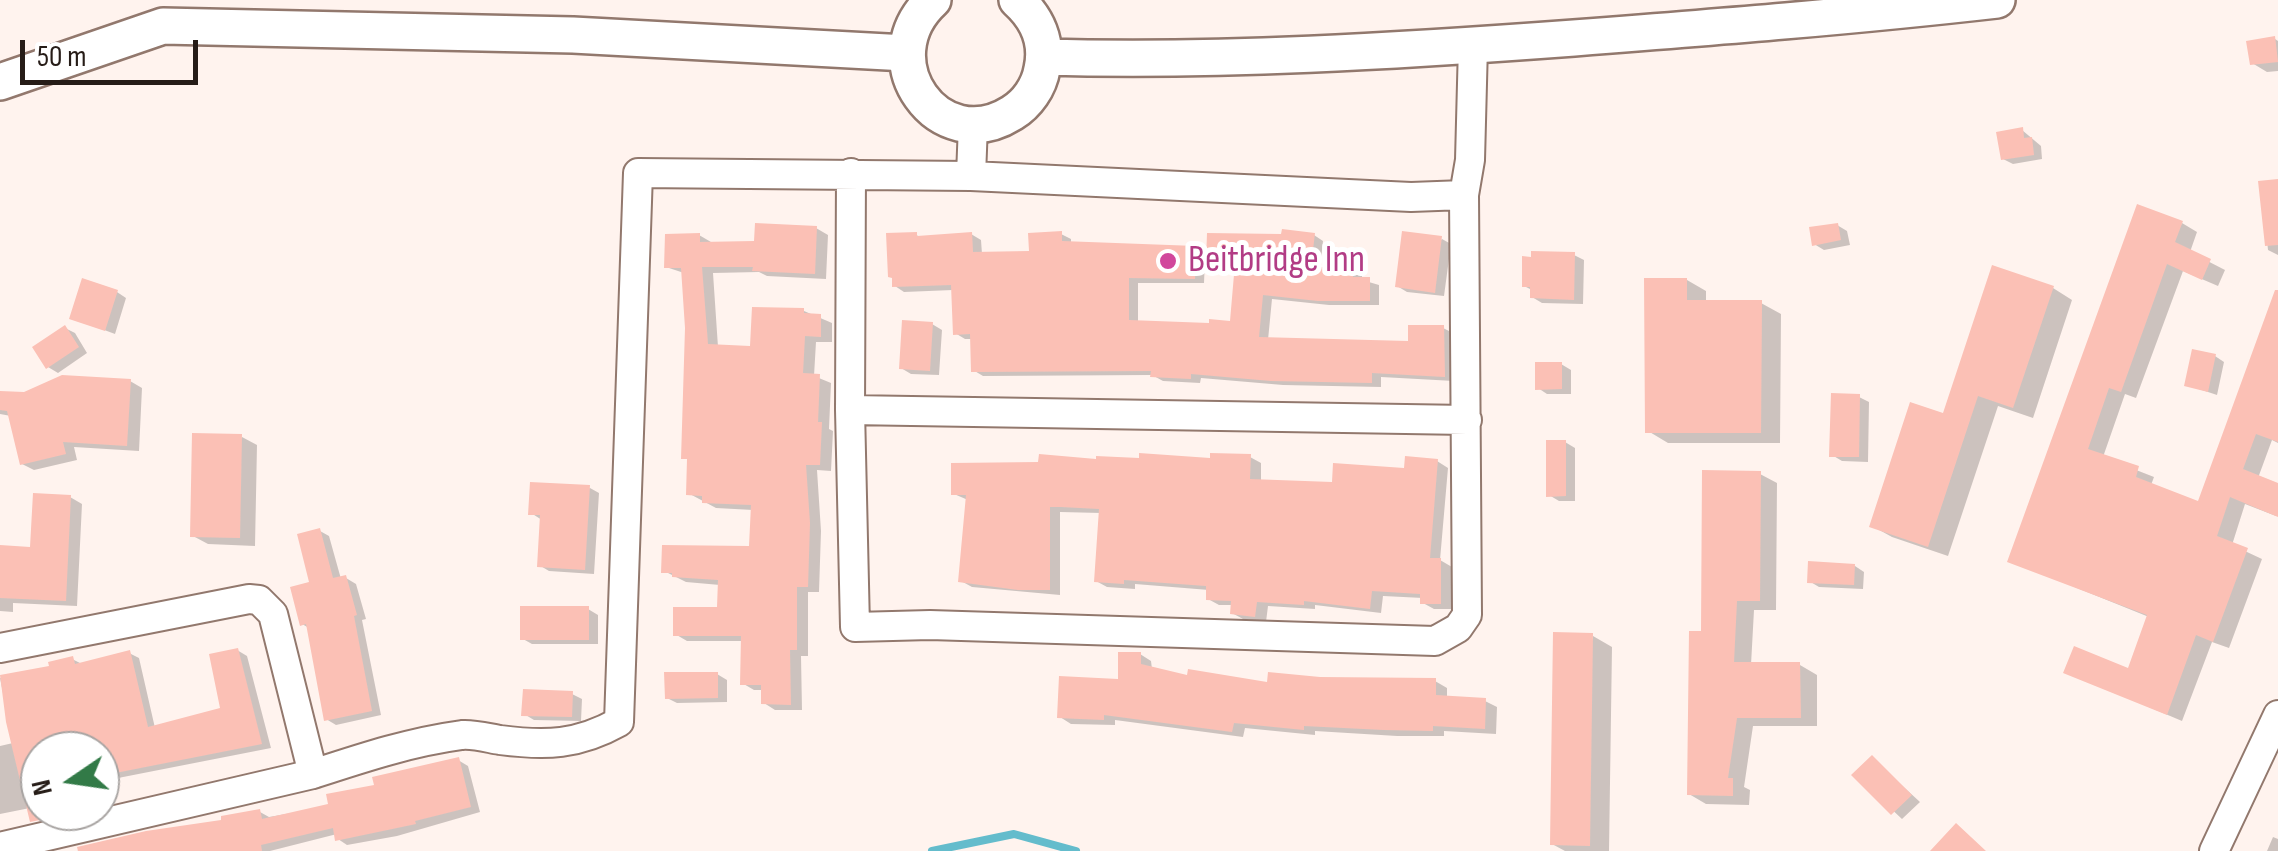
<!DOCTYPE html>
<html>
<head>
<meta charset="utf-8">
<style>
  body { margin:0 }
  #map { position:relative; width:2278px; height:851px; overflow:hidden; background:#fff3ee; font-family:"Sofia Sans Condensed",sans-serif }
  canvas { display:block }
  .north { position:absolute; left:20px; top:731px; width:100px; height:100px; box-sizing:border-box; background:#fff; border:2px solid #a8a4a2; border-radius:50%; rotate:257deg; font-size:28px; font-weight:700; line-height:40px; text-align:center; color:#261c17 }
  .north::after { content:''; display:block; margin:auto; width:35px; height:45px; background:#327a47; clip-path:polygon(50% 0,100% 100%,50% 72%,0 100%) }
  .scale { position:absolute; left:20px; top:40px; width:178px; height:45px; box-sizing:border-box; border:5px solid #261c17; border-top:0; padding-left:12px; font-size:30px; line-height:35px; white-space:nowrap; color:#261c17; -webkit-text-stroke:8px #fff; paint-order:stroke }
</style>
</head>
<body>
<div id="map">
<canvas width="2278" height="851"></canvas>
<div class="north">N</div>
<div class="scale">50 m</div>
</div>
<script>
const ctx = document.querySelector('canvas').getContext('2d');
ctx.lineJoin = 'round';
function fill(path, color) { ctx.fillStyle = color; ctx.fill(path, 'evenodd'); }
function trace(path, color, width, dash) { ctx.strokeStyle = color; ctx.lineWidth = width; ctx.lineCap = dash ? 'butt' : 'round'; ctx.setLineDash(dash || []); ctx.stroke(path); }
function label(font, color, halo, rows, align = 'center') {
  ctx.font = font + ' "Sofia Sans Condensed",sans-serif'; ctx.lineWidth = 10; ctx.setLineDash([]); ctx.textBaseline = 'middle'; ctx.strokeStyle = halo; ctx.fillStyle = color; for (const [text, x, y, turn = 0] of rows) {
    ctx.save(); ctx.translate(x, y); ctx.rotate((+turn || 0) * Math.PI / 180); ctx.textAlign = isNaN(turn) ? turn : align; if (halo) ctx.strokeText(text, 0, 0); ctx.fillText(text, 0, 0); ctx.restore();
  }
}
fill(new Path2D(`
  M2275,39L2278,41V71L2267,72L2252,63Z
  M2022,130L2041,146L2042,159L2013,164L2003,159Z
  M2278,182V255L2268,250L2261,183Z
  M2182,223L2197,232L2190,252L2225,270L2218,286L2183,271L2136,398L2125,394L2103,457L2154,477L2151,485L2200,504L2278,317V443L2272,440L2258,478L2278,487V511L2276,516L2245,504L2232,545L2262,559L2229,648L2212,642L2182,721L2066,672L2129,671L2149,617L2010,561Z
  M1837,225L1847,231L1850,245L1824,250L1814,244Z
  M816,228L828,235L826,279L767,276L759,272L713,273L718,347L753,349L804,311L832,323V342H816L814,376L831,383L829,429L833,431L831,471L817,470L821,531L819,592H808V656H801L802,710H775L764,703V690H754L742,683L743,641H687L675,634L719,610L720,585L686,582L664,571L751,549L753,510L716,508L688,493L689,460L684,457L687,328L684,273L666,267L699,235L711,242L756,243Z
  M971,234L981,240L982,254H1032L1061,234L1071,239V244L1196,248L1208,256L1314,235L1323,241L1320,270L1352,269L1362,275V280L1379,285V305H1329L1272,299L1268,340L1410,343L1443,328L1453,333L1454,381L1381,377V387L1283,385L1201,378L1200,383L1163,381L1152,375L983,376L973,370V339H965L955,333L953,290L904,292L895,286L916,235L923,238ZM1205,259L1218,266L1237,267L1232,323H1138V283H1204Z
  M1442,239L1451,244L1444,296L1407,292L1397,286Z
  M1574,255L1584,260L1583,304L1542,303L1532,297V290L1524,286Z
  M1687,280L1706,291V303H1761L1781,314L1780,443H1668L1648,431Z
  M2053,288L2072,300L2033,418L1998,406L1948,556L1892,537L1872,526L1944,416Z
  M117,292L126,298L115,334L72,318Z
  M932,324L942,330L939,375L911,374L901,368Z
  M65,328L75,333L87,353L58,373L48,367Z
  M2215,356L2224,362L2217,395L2187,385Z
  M1561,364L1571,370V394H1547L1538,388Z
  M130,381L142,388L139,451L74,447L77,460L34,470L22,464L11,416L0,414V394H24Z
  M1859,397L1869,402L1868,462L1842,461L1832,455Z
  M242,437L257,445L255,546L208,544L193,536Z
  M1565,442L1575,448V501H1559L1549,495Z
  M1250,457L1261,463V482L1334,484L1437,461L1448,468L1440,560L1452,567L1451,609H1434L1423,603V598L1383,596L1381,613L1315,605V609L1268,606L1266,622L1243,619L1232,613L1233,605H1219L1208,599L1209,590L1135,584V589L1107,587L1096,581L1101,513L1060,512V595L972,587L961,581L968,500L954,494L1099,461Z
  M1760,474L1777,483L1776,610H1754L1751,665H1800L1817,675V726H1753L1744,787L1750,790L1749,805L1706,804L1689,794L1703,634Z
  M590,488L599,493L594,574L549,571L539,565L542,520L531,513Z
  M70,497L82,504L77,606L13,603V612L0,611V548L33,550Z
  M320,531L329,536L341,579L346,578L356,584L366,619L362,620L381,715L336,725L326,719L309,628L302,624Z
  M1855,566L1864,572L1863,589L1819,587L1809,581Z
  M588,609L598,615V644H532L523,639Z
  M1593,636L1612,647L1609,851H1565L1552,844Z
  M237,650L247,656L271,748L113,779L114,782L100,786V751H40V806L0,814V746L13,743L0,678L52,668L72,659L82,664L129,653L139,658L155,728L223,710Z
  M1140,654L1151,661L1152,669L1189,678L1269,685L1319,680L1435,681L1447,688V698L1485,701L1497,707L1496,734L1444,731V736H1397L1315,731V735L1245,728L1243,737L1115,720V725L1071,724L1060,717L1121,681Z
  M717,674L727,680V702L677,703L667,698Z
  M572,694L582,699L581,721L534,720L524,714Z
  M1872,758L1920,802L1902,819L1855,775Z
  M458,760L468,766L480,812L397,836L347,845L338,839L337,834L270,851H77L147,833L224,822L260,812L269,817L331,806Z
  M2273,837L2278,839V851H2267Z`), '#0003');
trace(new Path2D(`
  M932,851L1014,834L1076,851`), '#64bccc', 8);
fill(new Path2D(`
  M2275,36L2278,62L2250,65L2246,41Z
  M2023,127L2024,138L2032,137L2034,155L2001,160L1996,132Z
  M2278,179V245L2265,246L2258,181Z
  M2137,204L2183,221L2175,242L2211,259L2202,280L2167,264L2121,392L2109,388L2088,449L2139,466L2136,477L2198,501L2275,290H2278V442L2256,434L2243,469L2278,483V517L2230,497L2217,536L2248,548L2213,642L2196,635L2167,715L2063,673L2074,646L2128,668L2147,615L2007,562Z
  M755,223L817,226L815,274L752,271L753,267H702L708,344L750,346L752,307L804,308V313L821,314V337L805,336L803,373L820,374L818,422H822L820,465H806L810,523L808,587H797V650H790L791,705L761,704V685H740L741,636H673V607H717L718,580L672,577V573H661L662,545L749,546L751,505L702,503V496L686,495L687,459H681L685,328L681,268H664L665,234L700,233V242L754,241Z
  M1838,223L1841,240L1812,246L1809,227Z
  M1282,229L1315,233L1311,267H1353V277H1370V301H1318L1263,295L1259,337L1408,341V325H1444L1445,377L1372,373V383L1271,381L1191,374V379L1150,377L1151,371L971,372L970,334L953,335L951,285L892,287V278L888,277L886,233L917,232V236L972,232L973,252L1029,251L1028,233L1062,231V241L1196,246L1195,279L1129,278V320L1209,323V319L1230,321L1235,263L1206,262L1207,233L1281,234Z
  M1402,231L1442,236L1435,293L1395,287Z
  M1531,251L1575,252L1574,300L1530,298V287H1522V256L1531,257Z
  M1992,265L2054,286L2013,408L1978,396L1928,547L1869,527L1910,402L1943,413Z
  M82,278L118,290L105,331L69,319Z
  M1644,278H1687V300H1762L1761,433H1645Z
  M902,320L933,322L930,371L899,369Z
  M65,325L79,347L46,369L32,347Z
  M2192,349L2216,354L2208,392L2184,386Z
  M1535,362H1562V389L1535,390Z
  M62,375L131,379L127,446L63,442L66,454L20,465L7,411L0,410V391L24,392Z
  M1831,393L1860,394L1859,457H1829Z
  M192,433L242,434L240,538L190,537Z
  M1546,440H1566V496L1546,497Z
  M1139,453L1210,458V453L1251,454L1250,479L1332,482L1333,463L1404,468L1405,456L1438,459L1430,558H1441V604H1420V594L1372,591L1370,609L1304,601V605L1257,602L1255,617L1230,614L1231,601L1206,600V586L1124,580V584L1094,582L1099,509L1061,507H1050V590H1018L958,582L966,495H951V463L1038,462L1039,454L1096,459V456L1139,458Z
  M1702,470L1761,471L1760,601H1737L1734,662H1800L1801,718H1737L1728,778H1733V796L1687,795L1689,631H1701Z
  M530,482L590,485L585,570L537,567L540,515H528Z
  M33,493L71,495L66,601L0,598V545L30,547Z
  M320,528L333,578L346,575L357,615L354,616L372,711L324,721L306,624L300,626L290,587L309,582L297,534Z
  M1808,561L1855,564L1854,585L1807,583Z
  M520,606H589V640H520Z
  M1553,632L1593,633L1590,846L1550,845Z
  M238,648L262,744L100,776V751H40V820L30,822L6,722L0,675L49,666L48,662L73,656L75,664L130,650L148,727L220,708L209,654Z
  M1118,652H1141V664L1187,675L1188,669L1267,682L1268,672L1320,677L1436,678V695L1486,698L1485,729L1433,726V731L1384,730L1304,726V730L1234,723L1232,732L1104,715V720L1057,718L1059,676L1118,679Z
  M664,672H718V698L665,699Z
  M523,689L573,691L572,717L521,716Z
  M1872,755L1912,795L1891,815L1851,775Z
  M459,757L471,807L415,821L416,824L335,841L333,828L261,845L262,851H78L77,847L146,831L221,820V816L260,809L262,819L328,804L326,794L374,785L372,777Z
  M1956,823L1986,851H1930Z`), '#fbc0b5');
const minor = new Path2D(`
  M971,176L973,124
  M850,410L851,173
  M1467,420L850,410L855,627L930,625L1435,641L1458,628L1467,615L1464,195L1470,160L1473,45
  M0,648L249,599L259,600L273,614L313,774L0,847
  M313,774C362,758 410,742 462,735C474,734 488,738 500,740C546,746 578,745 619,722L638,173L971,176L1411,197L1464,195
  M2214,851L2278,715`);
const tertiary = new Path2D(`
  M933,0C868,60 939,159 1012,113C1027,104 1039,87 1042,69C1048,42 1037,18 1017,0
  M1044,57C1221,62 1398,51 1574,38C1716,27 1857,16 1997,0
  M0,82L163,26L573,35L906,53`);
trace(minor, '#92786d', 32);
trace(tertiary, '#92786d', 40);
trace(minor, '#fff', 28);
trace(tertiary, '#fff', 35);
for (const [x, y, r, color] of [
  [1168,261,10,"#d1479c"]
]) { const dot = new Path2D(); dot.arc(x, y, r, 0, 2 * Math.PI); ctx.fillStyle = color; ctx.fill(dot); trace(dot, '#fff', 4); }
label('38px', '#b23c85', '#fff', [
  ["Beitbridge Inn",1188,261]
], 'left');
</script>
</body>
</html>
